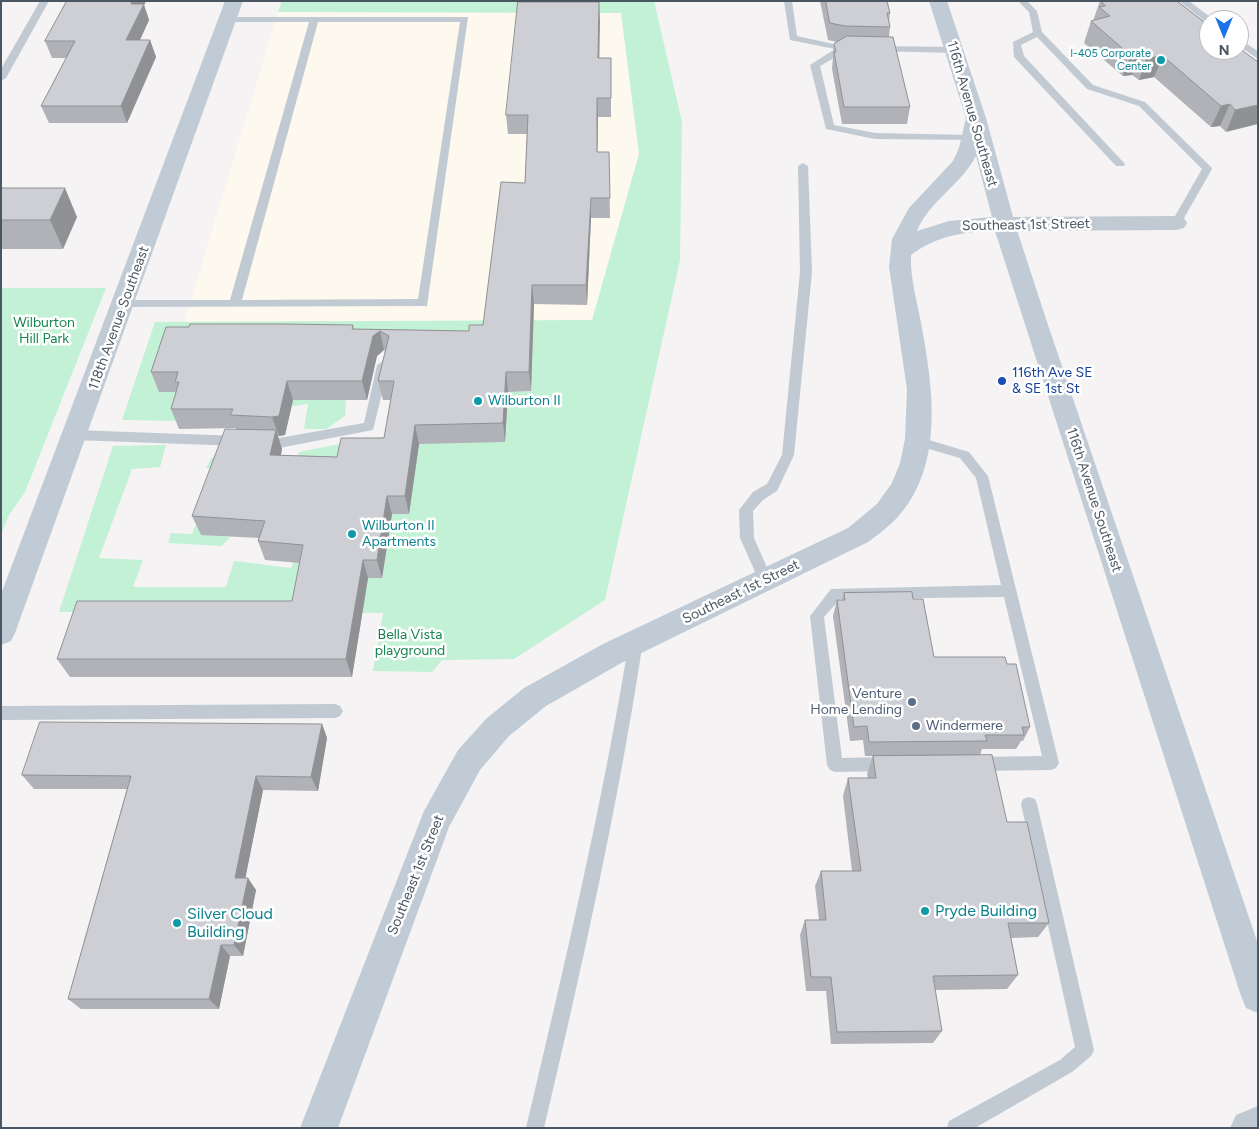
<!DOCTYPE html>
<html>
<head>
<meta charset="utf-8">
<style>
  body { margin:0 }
  #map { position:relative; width:1259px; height:1129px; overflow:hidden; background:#f5f3f3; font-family:Figtree,sans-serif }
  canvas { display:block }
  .frame { position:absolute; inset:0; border:2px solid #4a5661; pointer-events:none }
  .north { position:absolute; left:1199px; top:10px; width:50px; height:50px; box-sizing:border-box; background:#fff; border:1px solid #b7bbc0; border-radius:50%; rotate:180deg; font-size:14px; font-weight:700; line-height:20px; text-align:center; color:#4a5661 }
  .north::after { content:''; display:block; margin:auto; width:18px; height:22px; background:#1a73e8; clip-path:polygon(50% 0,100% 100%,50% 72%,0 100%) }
</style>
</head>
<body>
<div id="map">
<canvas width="1259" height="1129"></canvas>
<div class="frame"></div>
<div class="north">N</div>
</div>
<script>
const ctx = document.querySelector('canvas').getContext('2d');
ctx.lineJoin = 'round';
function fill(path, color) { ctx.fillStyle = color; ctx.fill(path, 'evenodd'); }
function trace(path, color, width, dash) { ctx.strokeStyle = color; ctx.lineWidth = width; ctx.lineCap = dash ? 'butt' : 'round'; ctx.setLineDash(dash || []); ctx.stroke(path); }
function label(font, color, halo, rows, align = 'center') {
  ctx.font = font + ' Figtree,sans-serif'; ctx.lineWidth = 5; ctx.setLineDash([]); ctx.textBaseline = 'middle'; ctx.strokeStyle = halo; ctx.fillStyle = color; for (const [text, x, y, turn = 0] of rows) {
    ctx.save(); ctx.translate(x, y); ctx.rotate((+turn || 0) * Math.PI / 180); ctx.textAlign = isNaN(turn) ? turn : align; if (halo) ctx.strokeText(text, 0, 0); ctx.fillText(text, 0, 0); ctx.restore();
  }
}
fill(new Path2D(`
  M278,12L621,13L639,154L592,320L184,323Z`), '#fdf9ef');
fill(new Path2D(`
  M282,1H654L682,122L680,260L605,600L514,659L442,660L432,672L373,671L383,613L59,612L113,446L166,445L160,467L132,469L99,558L143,560L133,587H226L234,561L291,568L297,552L382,577L392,514H409L297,470L299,452L371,438L446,430L505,442L508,392L531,391L532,343L333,339L318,400H346L345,416L326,429H304L308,404L181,421L122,420L155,322L592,320L639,154L621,13L278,12Z
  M1,288H106L25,492L9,515L1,534Z
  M212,457L257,459L201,534L230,537L222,546L168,543L171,533L192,534L220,469L206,468Z`), '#c3f1d5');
fill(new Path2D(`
  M40,1H49L6,78L1,81V69Z
  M784,1H792L797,36L852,48L820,66L834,125L875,133L971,135L975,136V140L875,139L826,129L810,65L835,49L790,40Z
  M1018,1H1027L1037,11L1042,32L1093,85L1145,102L1211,167L1212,169L1180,225H1172L1171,223L1202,169L1139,106L1087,89L1037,37L1021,45L1024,56L1125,164L1124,166H1116L1014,57L1013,42L1033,32L1029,12Z
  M1179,1H1189L1214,20L1206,22Z
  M225,17H468L427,306L120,307L118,304L124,300H230L309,22H228L223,19ZM318,22H460L418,299L242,300Z
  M1239,39L1258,51V59L1239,46Z
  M878,46L954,47L959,50L954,53L875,51L873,49Z
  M803,163L808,166L812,272L794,455L777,491L763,500L753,511L754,538L773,581L771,585H761L740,538L739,510L753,492L767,484L782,455L800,272L798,166Z
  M383,361L389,365L373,430L279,448L257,445L255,442L261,437L279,438L364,423L377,365Z
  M75,430L239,436L245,441L239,446L75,440L69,435Z
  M919,437L969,452L988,476L1059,763L1056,768L1051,770L976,771L971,769L968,764L971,759L976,757L1042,756L1004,597L840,599L824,617L842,758L889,757L894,759L897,764L894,769L889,771L835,772L830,770L827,765L810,616L831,589L1001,585L976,478L960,458L915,445L913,442L915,439Z
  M636,636L641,638L643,642C618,806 582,967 544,1128H526C564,967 602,806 629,642L631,638Z
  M335,704L340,706L343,711L340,716L335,718L1,720V706Z
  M1029,797L1035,799L1037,804L1094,1050L1091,1056L1072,1072L975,1128H947L949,1121L1060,1060L1075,1047L1021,804L1023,799Z`), '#c1cad2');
fill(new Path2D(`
  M1176,216L1184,218L1187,223L1184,228L1176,230L1004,231L996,229L993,224L996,219L1004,217Z
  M1258,1106V1128H1230L1236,1115Z`), '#c1cad2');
fill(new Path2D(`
  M225,1H243L15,633L11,641L1,645V594Z
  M929,1H947L986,118L1015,224L1047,322L1258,944V1013L1246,1008L1241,996L995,231C963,232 938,235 911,255C910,278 917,301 921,323C933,387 945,465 897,518C888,527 878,535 868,542L623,662L546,706L509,736L480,770L449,827L338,1128H300L424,811L458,750L487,718L524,688L603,644L848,528L877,504L892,483L900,463L905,439L907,389L889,267L892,239L909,208L953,161L959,148L966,118ZM976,156L992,217L949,221L917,231C929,201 961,185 976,156Z`), '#c1cbd6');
fill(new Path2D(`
  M67,1H146L144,5L149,20L140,40H150L156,57L127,123H49L41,106L66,58H52L45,41Z
  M820,1H887L890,13L889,21L890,27L889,37L910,107L907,124H842L832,69L834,44L837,42L828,40Z
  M1100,1H1177L1258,62L1226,132L1220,126L1211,127L1154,77L1139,80L1132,75L1123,76L1084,43L1091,21H1093Z
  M599,2V58H611V117H598L597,152H609L610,218H591L587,305L534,304L531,391L508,392L505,442L419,444L409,514H392L382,578H368L352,677H70L57,659L292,601L300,563L265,560L258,541L259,538L201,535L192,516L236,429V428L179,429L171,409L176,392H159L151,372L353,325L354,329L469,331L483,325L525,183L527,134H508L506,115ZM384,350L385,351L378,381L383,400H391L384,438L337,457L281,455L282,449L278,436L285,435L293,400H367L377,356Z
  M1,188L77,217L63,249H1Z
  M844,593L913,599L934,657L1007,664L1030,727L1023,741H1021L1016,749H982L980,755L1049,923L1038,937L1011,938L1018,975L1007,989L935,990L942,1031L933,1043L831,1044L826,991H806L800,935L805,920H819L815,886L821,871H852L843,796L848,778H868L867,774L873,756H865L863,740L850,741L833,616L837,600H842Z
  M322,724L327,738L318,791L263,790L245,878L256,890L243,956H230L219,1009H81L68,999L127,789H34L22,775Z`), '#b0b2b7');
fill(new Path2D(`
  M132,1H146L144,5L149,20L132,57L126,40L131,4Z
  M599,2L600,21L599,77L598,58Z
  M150,40L156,57L127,123L121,106Z
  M1140,53L1132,75L1123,76L1130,55Z
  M1163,56L1154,77L1139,80L1147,58Z
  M597,98L598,117L597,172Z
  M1230,104L1220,126L1211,127L1221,106Z
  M1258,105V124L1226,132L1235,110Z
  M65,188L77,217L63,249L50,220Z
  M591,198V218L587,305L586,285Z
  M532,285L534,304L531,391L529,372Z
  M380,331L384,350L377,356L367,400L362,381L373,336Z
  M506,372L508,392L505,442L503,423Z
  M287,381L293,400L285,435L279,436L272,417Z
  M415,425L419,444L409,514L405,496Z
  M276,430L282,449L277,474L270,455Z
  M387,496L392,514L382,578L377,560Z
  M363,560L368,578L352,677L346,659Z
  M322,724L327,738L318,791L311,777Z
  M256,776L263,790L243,890L235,878Z
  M248,878L256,890L243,956L234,945Z
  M221,945L230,956L219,1009L209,999Z`), '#909195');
const building = new Path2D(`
  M67,1H132L131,4H144L126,40H150L121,106H41L75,41H45Z
  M826,1H887L890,13H887L890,27L845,26L830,23Z
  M1101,1H1177L1209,26V50H1239V48L1258,62V105L1235,110L1230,104L1221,106L1163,56L1147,58L1140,53L1130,55L1091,21L1110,16L1099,7L1105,6Z
  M518,2H599L598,58H611V98H597V152H609L610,198H591L586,285H532L529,372H506L503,423L415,425L405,496H387L377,560H363L346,659H57L77,601H292L303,545L258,541L265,521L192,516L225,429L276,430L270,455L337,457L341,438H384L394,381H378L389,336L380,331L373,336L362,381H287L279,416L272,417L230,415L233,409H171L179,382H175L178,372H151L166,327H189L190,324H282L353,325L352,329L469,331V325H483L501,182L525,183L528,115H506Z
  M847,36L893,37L910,107H844L834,52H836L834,44Z
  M1,188H65L50,220H1Z
  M912,592L913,599H923L934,657H1005L1007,664H1016L1030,727H1022L1024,735H985L987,741L869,742L867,726L854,727L837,600H845L844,593Z
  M40,722L322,724L311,777L256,776L235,878H248L234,945H221L209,999H68L131,776L22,775Z
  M992,755L1007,822H1027L1049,923H1008L1018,975L933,976L942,1031L837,1032L831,977H811L805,920H826L821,871H861L848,778H876L873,756Z`);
fill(building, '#cdcfd5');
trace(building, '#909195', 1);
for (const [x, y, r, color] of [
  [1161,60,5,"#0f9aa8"],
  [1002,381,5,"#1a4fb4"],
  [478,401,5,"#0f9aa8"],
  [352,534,5,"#0f9aa8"],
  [912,702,5,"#5c6f8a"],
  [916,726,5,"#5c6f8a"],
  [925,911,5,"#0f9aa8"],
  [177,923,5,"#0f9aa8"]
]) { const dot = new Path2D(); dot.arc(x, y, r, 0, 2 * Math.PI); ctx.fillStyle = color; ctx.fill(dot); trace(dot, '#fff', 2); }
label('11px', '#0d838f', '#fff', [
  ["I-405 Corporate",1151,54],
  ["Center",1151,67]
], 'right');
label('14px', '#4a5661', '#fff', [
  ["116th Avenue Southeast",972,114,74],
  ["Southeast 1st Street",1026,225,-1],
  ["118th Avenue Southeast",119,318,-70],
  ["116th Avenue Southeast",1094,500,72],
  ["Southeast 1st Street",741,592,-26],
  ["Southeast 1st Street",416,875,-68]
]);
label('14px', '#17864f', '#fff', [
  ["Wilburton",44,323],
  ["Hill Park",44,339],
  ["Bella Vista",410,635],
  ["playground",410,651]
]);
label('14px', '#164399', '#fff', [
  ["116th Ave SE",1012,373],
  ["& SE 1st St",1012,389]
], 'left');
label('14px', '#0d838f', '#fff', [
  ["Wilburton II",488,401],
  ["Wilburton II",362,526],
  ["Apartments",362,542]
], 'left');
label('14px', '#4e5e75', '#fff', [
  ["Venture",902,694],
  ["Home Lending",902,710],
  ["Windermere",926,726,"left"]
], 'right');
label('16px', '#0d838f', '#fff', [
  ["Pryde Building",935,911],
  ["Silver Cloud",187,914],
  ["Building",187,932]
], 'left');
</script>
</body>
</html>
